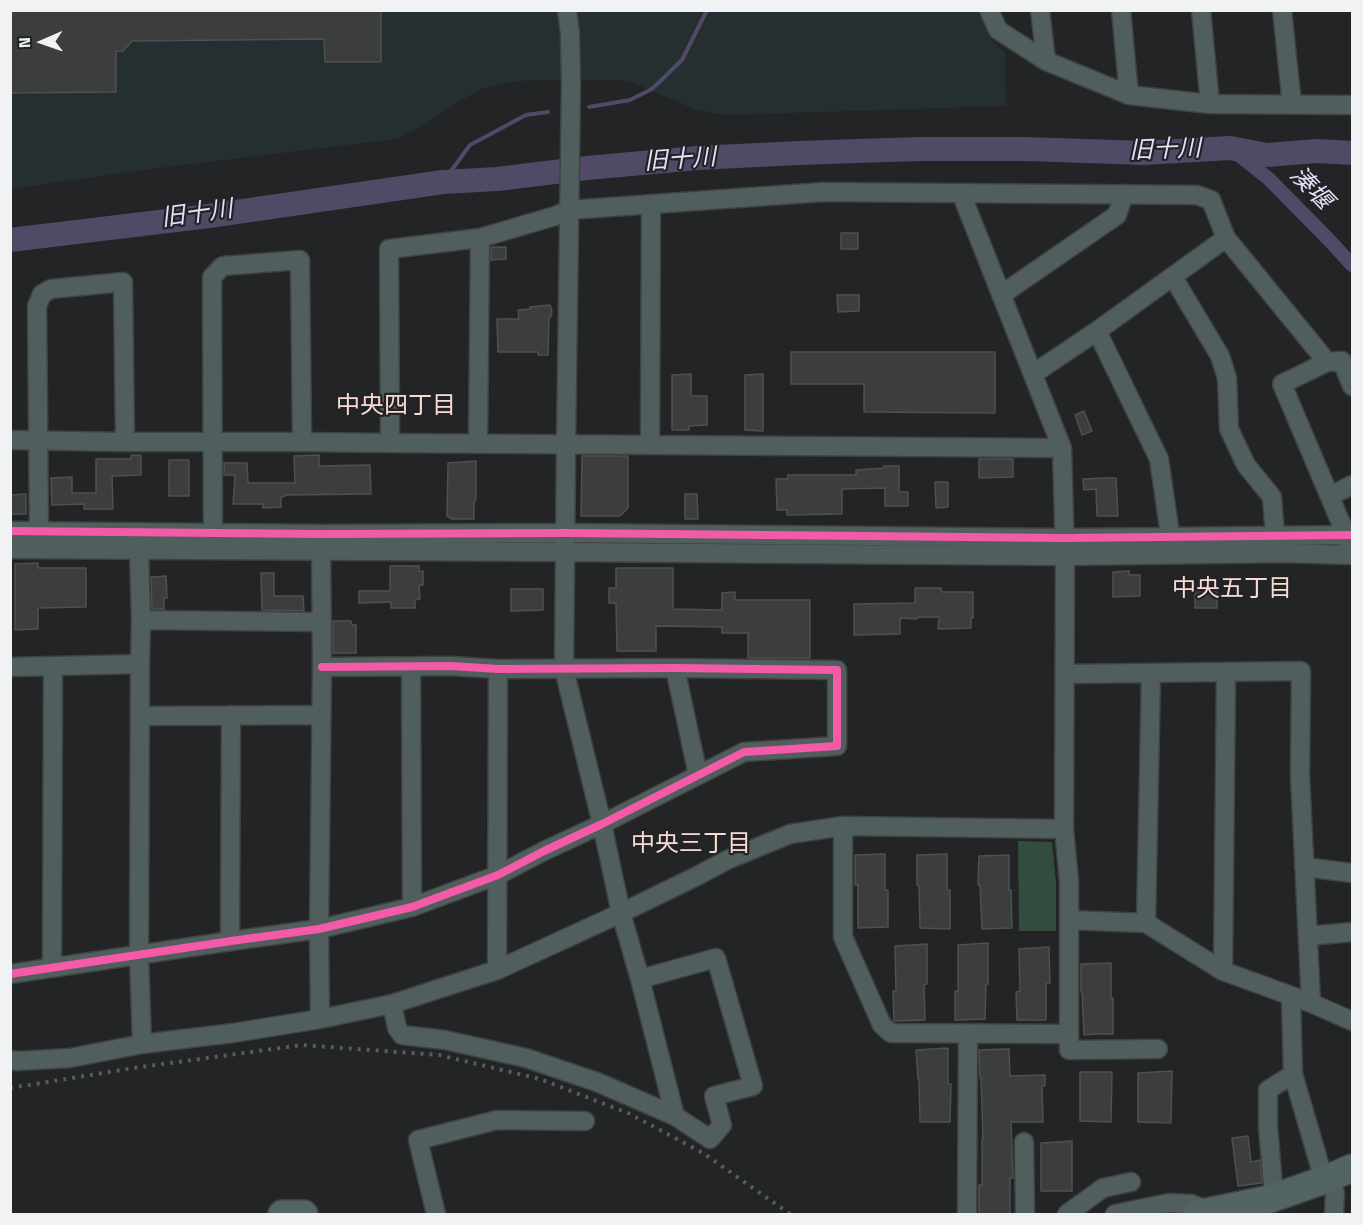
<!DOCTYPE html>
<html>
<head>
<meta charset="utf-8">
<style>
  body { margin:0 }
  #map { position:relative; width:1363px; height:1225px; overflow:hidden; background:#222425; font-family:"Titillium Web",sans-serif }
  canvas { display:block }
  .frame { position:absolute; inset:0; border:12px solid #f0f2f3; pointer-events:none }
  .north { position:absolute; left:12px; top:12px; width:60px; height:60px; -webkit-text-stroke:4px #212426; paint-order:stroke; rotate:268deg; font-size:16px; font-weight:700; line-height:24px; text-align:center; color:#f0f2f3 }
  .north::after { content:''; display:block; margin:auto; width:21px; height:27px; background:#f0f2f3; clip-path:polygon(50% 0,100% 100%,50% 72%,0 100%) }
</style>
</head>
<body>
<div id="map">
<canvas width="1363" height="1225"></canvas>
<div class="frame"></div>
<div class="north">N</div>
</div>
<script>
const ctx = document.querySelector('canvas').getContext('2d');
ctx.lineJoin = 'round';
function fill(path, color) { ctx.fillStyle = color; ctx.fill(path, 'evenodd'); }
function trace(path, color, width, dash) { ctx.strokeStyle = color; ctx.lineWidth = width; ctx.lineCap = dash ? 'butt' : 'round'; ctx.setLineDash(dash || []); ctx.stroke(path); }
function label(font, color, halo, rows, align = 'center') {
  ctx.font = font + ' "Titillium Web","Noto Sans JP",sans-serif'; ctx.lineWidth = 4.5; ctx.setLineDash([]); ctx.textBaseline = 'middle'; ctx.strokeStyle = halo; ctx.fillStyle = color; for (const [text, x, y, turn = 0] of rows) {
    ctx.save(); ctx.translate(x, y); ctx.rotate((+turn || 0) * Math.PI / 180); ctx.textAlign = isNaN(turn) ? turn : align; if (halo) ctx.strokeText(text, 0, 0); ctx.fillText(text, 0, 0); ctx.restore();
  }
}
fill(new Path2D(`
  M10,11H978L993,42L1005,53L1006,106L732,115L717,114L694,109L632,82L621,80H552L519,81L501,84L482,89L458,102L422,126L397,139L151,169L11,189Z`), '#252e31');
fill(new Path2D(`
  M1018,841L1052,842L1056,883V931H1019Z`), '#344c3d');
trace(new Path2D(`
  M589,107L630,100L652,89L682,60L707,10
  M443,182L470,145L526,115L548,112`), '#504a66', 4);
trace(new Path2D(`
  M1230,148L1269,179L1331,242L1352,265`), '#504a66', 14);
trace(new Path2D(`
  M10,240L209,216L443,182L497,179L587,168L697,158L798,153L919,149H1026L1143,153L1230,148L1267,155L1317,151L1352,153`), '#504a66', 24);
const building = new Path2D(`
  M10,10H381V62H325L324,39L132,41L123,51H116V92L10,93Z
  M841,233H858V249H841Z
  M491,247H506V259L491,260Z
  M837,295H859V311L838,312Z
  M550,305L552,312L551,316L549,318L548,355H538V352H498L497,319H519L518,310L530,309V307Z
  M791,352H995V413L864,412V384H791Z
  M691,374V396H707V425L689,426V430H672V375Z
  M763,374V431L745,430V375Z
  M1084,411L1092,431L1082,435L1075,415Z
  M131,455H141V475L112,476L113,509H84V504L52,505L51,478L72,477V493H96V459H131Z
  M319,455V466L370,465L371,494L285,495V496L281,497V507L263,508V504H233L235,475H224V463H247L248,483H295L294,456Z
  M582,456H628V508L620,516H581Z
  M979,459H1013V477L979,478Z
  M169,460H189V496H169Z
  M476,461V499L474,502V519H452L447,516L448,463Z
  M884,466H899V492H908V506H885V488L842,489V514L787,515V510H777L776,479H787L788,475H856V470L884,468Z
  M1103,478H1116L1118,516H1097L1096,489L1084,490L1083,479Z
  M935,482H948V507L936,508Z
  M26,494V514H11L10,495Z
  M685,494H697L698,519H685Z
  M38,563V568H86V607L38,608V629L15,630V564Z
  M390,566H419V572L423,571V585H419L420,599L415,600V608H391V602L359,603V591H390Z
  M616,568H673V609L722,610V593L735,592V600H810V658H748V633H722V627L656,626V651H617L616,603H609V588H616Z
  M1129,571V575H1140V596L1113,597V572Z
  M261,573H274V596H303L304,611L262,610Z
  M166,576L167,598H164V609H152L151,577Z
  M915,588H941L942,592H973V618H971V628L938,629L939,617H919L917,619L900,618V634L854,635V604L915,603Z
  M1208,588V592H1217V608H1195V589Z
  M511,589H543V610L511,611Z
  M333,621H351L352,625H356V653H333Z
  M885,854V890H888V927L858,928V885H855V855Z
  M947,854V890H950V929L920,928L919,886L917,885V855Z
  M1009,855V890H1011L1012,928L982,929L980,885H978L979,856Z
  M988,943V984H986L985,1019L955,1020V991H958V945Z
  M927,944V984L924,985L925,1020L894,1021L893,991H896L895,946Z
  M1049,947L1050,983L1046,984V1020H1017L1016,992L1020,991L1019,949Z
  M1111,963V998H1113V1034H1094L1084,1035L1082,992H1081V964Z
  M948,1048V1084H951L950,1122H920L919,1079H918L916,1050Z
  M1009,1049L1010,1076L1045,1075V1086H1042L1043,1122H1011L1013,1178H1010V1214L979,1215V1185H982V1139H983L981,1078H980L979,1050Z
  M1172,1071L1171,1123L1138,1122V1073Z
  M1080,1072H1112L1111,1122L1080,1121Z
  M1248,1136L1251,1162L1260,1160L1262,1183L1238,1186L1232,1138Z
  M1072,1141V1191H1041V1143Z`);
fill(building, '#3c3e3e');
trace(building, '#4e5051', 1.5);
const minor = new Path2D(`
  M567,10L570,34L571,83L566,444L564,669L602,824L621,913L640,979L675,1116
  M989,10L998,30L1046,61L1129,95L1210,104L1352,105
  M1040,10L1046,61
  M1121,10L1129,95
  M1201,10L1210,104
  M1282,10L1292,105
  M961,193L1062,448L1065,556L1064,829L1069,881V1050L1158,1049
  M1173,277L1220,356L1227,378L1229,429L1246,465L1272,497L1275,536
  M1001,295L1117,215L1124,194
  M1097,331L1159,459L1172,548
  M1033,374L1097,331L1226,238
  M10,440L125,442H302L390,443L1062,448
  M390,443L389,249L480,238L555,216L569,210L823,192L1197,195L1211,200L1226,238L1327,362
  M478,444L480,238
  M650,445L651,204
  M1330,496L1352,485
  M10,531L321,534L566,533L1064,538L1352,535
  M39,531L37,306L42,294L51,289L123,282L125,442
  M213,543L212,277L223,266L300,260L302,442
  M1349,546L1346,535L1282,384L1327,362L1342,361L1352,386
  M10,549L566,552L1065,556L1285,553L1352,555
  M139,550L141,620L140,664
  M141,620L322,622
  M10,667L140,664L139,956L142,1044
  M411,667L412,907
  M675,668L698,775
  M1065,674L1301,671L1300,775L1311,1003
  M231,715L230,927L231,941
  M140,716L321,715
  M843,826V937L882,1025L891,1033L1068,1034
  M1304,867L1352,873
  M1069,920L1146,923L1223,971L1311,1003L1352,1021
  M1146,923L1151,673
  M1308,936L1352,932
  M52,968L53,666
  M497,970L498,669
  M1223,971L1226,673
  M10,974L231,941L319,929L412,907L498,875L544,851L602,824L744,752L837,746V670L675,668L498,669L451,666L322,667
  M1291,996L1293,1074L1324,1180
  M392,1004L397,1028L402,1035L445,1040L526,1058L597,1082L675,1116L710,1139L722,1125L714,1096L753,1086L716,958L640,979
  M320,1019L319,929L322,667L321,541
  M10,1060L17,1061L70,1058L142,1044L233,1033L320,1019L392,1004L497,970L621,913L697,876L727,860L790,834L843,826L1064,829
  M1024,1142L1025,1214
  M1330,1178L1335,1193L1334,1214
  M1274,1197L1268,1127V1090L1293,1074
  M436,1214L418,1140L497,1120L585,1121
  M967,1214L968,1033
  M1067,1214L1103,1188L1131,1182
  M1115,1214L1169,1203L1191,1204L1210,1211`);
const highway = new Path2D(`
  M282,1214H304
  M1197,1214L1270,1199L1324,1180L1352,1168`);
trace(minor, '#404141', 21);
trace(highway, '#404141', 30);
trace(minor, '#505e5d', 18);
trace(highway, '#536464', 27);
trace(new Path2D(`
  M10,1088L134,1068L302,1045L439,1055L540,1079L628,1113L703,1153L790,1214`), '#575d5d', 4, [3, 6]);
trace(new Path2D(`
  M10,531L321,534L566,533L1064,538L1352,535
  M10,974L231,941L319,929L412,907L498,875L544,851L602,824L744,752L837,746V670L675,668L498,669L451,666L322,667`), '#f35aa7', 8);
label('italic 24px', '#e3dff6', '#212426', [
  ["旧十川",1165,151,-2],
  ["旧十川",680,161,-4],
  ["湊堰",1310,189,46],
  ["旧十川",197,215,-8]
]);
label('24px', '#fcdad1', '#212426', [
  ["中央四丁目",396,407],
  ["中央五丁目",1232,590],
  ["中央三丁目",691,845]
]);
</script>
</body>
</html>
